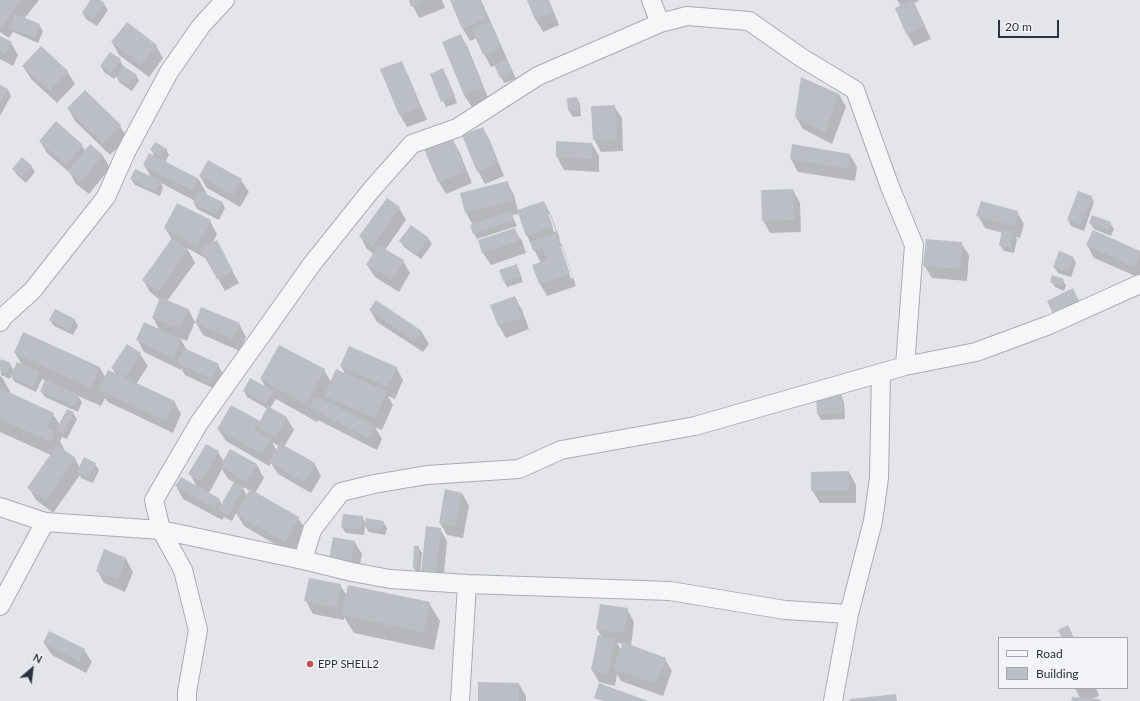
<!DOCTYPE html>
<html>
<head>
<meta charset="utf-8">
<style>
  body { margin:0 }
  #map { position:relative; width:1140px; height:701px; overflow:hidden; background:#e3e5ea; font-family:Lato,sans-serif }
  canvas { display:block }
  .legend { position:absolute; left:998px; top:637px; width:130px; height:52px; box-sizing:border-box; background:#f3f4f7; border:1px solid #a3a6ae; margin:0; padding:5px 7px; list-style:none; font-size:12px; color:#2c3241 }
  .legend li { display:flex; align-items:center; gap:8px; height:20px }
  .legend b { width:20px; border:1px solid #a3a6ae }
  .north { position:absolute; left:12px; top:649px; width:40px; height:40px; -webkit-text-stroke:3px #f3f4f7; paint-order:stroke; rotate:28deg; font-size:11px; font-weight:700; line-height:16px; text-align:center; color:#2c3241 }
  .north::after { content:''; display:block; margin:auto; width:14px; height:18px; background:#2c3241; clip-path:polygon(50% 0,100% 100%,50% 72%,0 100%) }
  .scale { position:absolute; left:998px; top:20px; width:61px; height:18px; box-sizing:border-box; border:2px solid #2c3241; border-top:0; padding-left:5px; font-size:12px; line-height:14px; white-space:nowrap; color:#2c3241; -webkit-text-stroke:3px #f3f4f7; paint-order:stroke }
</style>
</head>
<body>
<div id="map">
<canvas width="1140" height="701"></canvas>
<ul class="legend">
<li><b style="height:5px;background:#f6f6f9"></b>Road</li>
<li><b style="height:11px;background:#bbbec6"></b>Building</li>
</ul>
<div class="north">N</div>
<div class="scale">20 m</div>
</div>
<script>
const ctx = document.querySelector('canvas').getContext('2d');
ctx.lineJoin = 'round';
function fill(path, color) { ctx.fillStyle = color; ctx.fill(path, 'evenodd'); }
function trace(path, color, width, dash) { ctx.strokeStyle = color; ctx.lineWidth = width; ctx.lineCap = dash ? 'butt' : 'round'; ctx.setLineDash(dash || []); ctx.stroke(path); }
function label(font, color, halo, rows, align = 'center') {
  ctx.font = font + ' Lato,sans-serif'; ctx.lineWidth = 3; ctx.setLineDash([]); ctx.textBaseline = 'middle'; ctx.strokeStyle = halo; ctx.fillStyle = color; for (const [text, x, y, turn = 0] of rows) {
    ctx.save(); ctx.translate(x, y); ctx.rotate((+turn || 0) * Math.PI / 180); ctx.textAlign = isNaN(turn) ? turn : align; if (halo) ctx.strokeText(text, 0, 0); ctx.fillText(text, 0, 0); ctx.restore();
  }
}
fill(new Path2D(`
  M0,0H39L24,19L39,25L43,31L38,43L13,32L9,38L0,32Z
  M92,0H98L104,4L108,10L97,26L86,19L83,13Z
  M410,0H442L445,8L419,18Z
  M451,0H481L516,79L504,83L496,65L491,67L484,54L477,38L470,41L463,29Z
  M528,0H549L559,25L543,32L536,20Z
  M897,0H918L919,1L914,3L931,39L914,46L907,34L896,8L901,6Z
  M461,36L468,48L489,100L472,107L464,95L443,43Z
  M0,37L11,43L18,55L13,66L0,59Z
  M112,42L156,46L163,58L149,77L119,55Z
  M120,60L123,66L136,75L139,81L132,91L120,83L116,76L114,79L104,72L101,66Z
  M401,62L408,75L427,120L407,127L400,115L382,70Z
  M23,66L67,71L75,84L57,103L31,79Z
  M431,74L446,76L457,103L446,107Z
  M0,86L8,90L11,96L0,116Z
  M839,94L846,107L832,144L803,129L796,117Z
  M577,98L580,104L581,116L573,117L569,111Z
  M614,106L622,118L623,151L601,152L594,139Z
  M68,108L120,126L127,138L110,155L75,121Z
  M56,123L82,146L86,151L103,156L110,168L89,194L76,184L70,173L47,153L40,141Z
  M483,129L490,141L504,176L485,184L478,171Z
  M452,139L459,151L472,183L446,194L439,182Z
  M557,142L592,144L599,156V172L564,170L557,157Z
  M166,149L169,155L165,162L199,180L206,192L205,194L222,202L225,208L219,220L197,209L194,203L195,201L161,183L163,188L160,196L135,185L131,179L151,177L144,165L149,154L155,157L151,150Z
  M850,155L857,167L855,181L798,172L791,159Z
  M31,166L35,172L26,183L17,175L13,169Z
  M200,176L241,180L249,192L240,207L207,188Z
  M507,182L514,195L518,211L544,202L551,215L560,239L559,240L563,247L576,286L547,296L540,284L541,263L527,236L520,214L512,215L517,226L477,239L474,233L473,225L466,213ZM548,214H550L556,231L554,232ZM560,246H562L573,278L571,279Z
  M793,190L800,203L801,232L770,233L763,220Z
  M1091,196L1094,202L1084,231L1071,226L1068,220Z
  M399,208L406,220L385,250L403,261L410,273L399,292L375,277L367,265L374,254L367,249L360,236Z
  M1017,212L1024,224L1020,238L1015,237L1017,239L1014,253L1004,251L1000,245L1003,233L985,228L978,216Z
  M210,221L217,234L212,244L223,254L239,283L225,291L205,256V258L187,248L195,263L167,301L188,309L195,322L187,341L180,338L187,350L218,365L225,377L219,391L185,375L181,368V370L144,352L137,339L160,331L153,318L160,300L150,292L143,280L172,240L165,228Z
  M1090,223H1110L1114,229L1111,236L1094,229Z
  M514,229L522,241L526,253L491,265L483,253L480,241Z
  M428,238L432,244L421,259L404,247L400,241Z
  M961,243L969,255L967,281L932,278L924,265Z
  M1087,245L1140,252V278L1094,258Z
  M1073,257L1076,263L1071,277L1058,273L1054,267Z
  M517,265L523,282L507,287L504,281Z
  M1063,280L1066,286L1064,291L1055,287L1051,281Z
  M515,297L522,310L529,329L506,338L499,326Z
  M55,310L75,320L78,326L73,335L54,326L50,320Z
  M370,310L421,331L429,344L423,352L377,322Z
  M196,323L239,324L246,337L240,351L203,335Z
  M24,333L100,368L106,378L116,374L112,368L127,345L140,354L148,366L136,384L174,401L181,414L173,433L108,402L105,398L101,406L78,396L82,402L78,412L45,397L41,391L46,381L42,379L36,392L15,382L11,376L10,379L1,375L0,362L1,360L10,364L14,371L22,365L15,353Z
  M341,366L396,367L403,380L395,399L388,396L393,405L382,430L375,427L382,439L377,450L318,420L317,422L276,399L270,408L286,417L294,430L284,447L314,463L321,476L311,493L278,474L271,463L269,466L226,441L218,429L260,423L268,409L247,397L244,391L250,380L267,389L261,379L324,370L331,382L346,375ZM272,442L279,446L277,451Z
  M0,376L2,377L12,395L53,414L60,425L73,413L77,419L67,439L62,437L60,441L65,451L75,459L80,468L95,464L99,470L93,483L81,478L80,475L53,513L36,500L29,488L51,455L0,432Z
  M841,396L844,402L845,419L821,420L818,414L817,397Z
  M230,450L257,465L264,478L255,493L298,518L306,530L292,554L244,526L236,513L232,521L224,517L222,520L183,499L176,486L197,487L190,474L218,452L224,462ZM222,469L228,479L235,483L222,505L219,499L209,493ZM242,486L250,491L247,496Z
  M849,472L856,485V503H820L812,490Z
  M462,493L469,506L463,538L447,535L440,523Z
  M362,517L366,524L383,522L387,528L385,535L369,532L365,526L364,535L346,533L342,527Z
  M440,529L447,541L443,585L430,584Z
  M354,541L362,554L358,575L337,572Z
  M415,547H418L422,553L420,574H417L414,568Z
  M105,550L126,559L133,572L125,592L104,583L97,570Z
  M340,585L347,596L429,603L440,621L434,650L354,633L344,617V620L313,614L306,601Z
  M627,609L634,622L631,646L665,659L672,671L663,696L621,681L617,674L615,686L599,682L592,670L602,637L597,629ZM617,643L623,644L621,650Z
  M44,643L84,650L92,662L86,673L52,655Z
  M519,684L526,696V701H479Z
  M1075,688H1096L1099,696L1091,699L1100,700V701H1072L1080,698Z`), '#0003');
fill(new Path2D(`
  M0,0H22L1,27L0,26Z
  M90,0H100L105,3L93,20L82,13Z
  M409,0H427L411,7Z
  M450,0H480L487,18L462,29Z
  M527,0H548L553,13L535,20Z
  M913,0L925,26L906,34L895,8Z
  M15,14L40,24L35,37L9,28Z
  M127,22L157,45L141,65L111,42Z
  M490,22L501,48L483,55L472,29Z
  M461,34L483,88L464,95L442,42Z
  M0,36L12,42L5,54L0,51Z
  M41,46L68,71L50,91L22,66Z
  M110,52L121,59L111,74L100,66Z
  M507,59L513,73L500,78L494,65Z
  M402,61L420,107L399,115L380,69Z
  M123,66L136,74L129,85L116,77Z
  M443,68L455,96L441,102L430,74Z
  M801,77L839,94L825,132L795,117Z
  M0,85L8,89L0,104Z
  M85,90L121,125L103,143L67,108Z
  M577,97L579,110L568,111L567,98Z
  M615,105L617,139L593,140L591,106Z
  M56,121L83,145L66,165L39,141Z
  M483,127L498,163L477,172L462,135Z
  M452,138L466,171L438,182L424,149Z
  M556,141L592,143V159L556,157Z
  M155,142L167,149L161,157L150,150Z
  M90,144L103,155L81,182L68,171Z
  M792,144L850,154L848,169L790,159Z
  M149,153L199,179L193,191L143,165Z
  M22,157L32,166L22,177L12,169Z
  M208,160L242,179L233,195L199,176Z
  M135,169L161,181L156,191L130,179Z
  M508,181L513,201L465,213L460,193Z
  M793,189L794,220L762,221L761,190Z
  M199,190L222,202L216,214L193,203Z
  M1078,191L1092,196L1081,225L1067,220Z
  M387,198L400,207L372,246L359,236Z
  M544,201L553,227L526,236L517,210Z
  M981,201L1018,211L1014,226L976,216Z
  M177,203L211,220L197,246L164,228Z
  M511,211L514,220L473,234L470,225Z
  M1092,215L1111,222L1108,230L1089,223Z
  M411,225L429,238L417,254L399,241Z
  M515,228L519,241L482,253L478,240Z
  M1002,230L1014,232L1010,248L999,245Z
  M1093,230L1140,251V254L1134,267L1086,245Z
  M556,233L570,274L539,284L532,265L547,260L543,248L533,251L530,242Z
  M172,238L188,250L158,292L142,280Z
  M926,239L962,242L960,269L923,266Z
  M217,240L233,271L217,279L200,249Z
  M378,245L404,260L392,280L366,265Z
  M1059,251L1074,257L1068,272L1053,267Z
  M517,264L521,276L503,281L499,270Z
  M1052,275L1064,279L1061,286L1050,282Z
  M1073,288L1080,303L1054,316L1047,301Z
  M515,296L523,317L498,326L490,305Z
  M160,297L188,309L180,329L152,318Z
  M376,300L422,331L415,341L369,310Z
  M201,307L240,323L233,339L195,323Z
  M55,309L75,319L69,330L49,320Z
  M144,322L182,340L173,358L136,340Z
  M23,332L100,367L91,388L14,353Z
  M127,344L141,353L125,377L111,368Z
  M279,345L325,369L306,404L260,379Z
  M349,346L397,367L388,387L340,366Z
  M184,348L219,364L212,379L177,363Z
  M1,359L11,363L6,373L0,371Z
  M17,362L39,372L33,387L10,376Z
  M336,369L387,392L375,418L324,396Z
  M108,370L175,401L166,421L99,390Z
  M250,378L274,391L266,404L243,391Z
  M45,380L79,395L74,406L40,391Z
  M0,388L54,413L47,428L55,432L51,442L0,419Z
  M842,395L843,413L817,414L816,396Z
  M315,396L375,426L369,438L310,408Z
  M231,405L260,421L268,406L287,417L276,437L256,426L254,430L271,439L262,454L217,429Z
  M67,409L74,412L64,434L56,430Z
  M280,443L315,463L304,482L269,462Z
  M206,444L219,451L201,482L188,474Z
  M57,445L76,458L46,501L27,488Z
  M230,449L257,464L247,482L220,466Z
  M84,457L96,463L89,478L77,472Z
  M849,471V491H811V472Z
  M181,477L220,499L215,509L175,486Z
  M234,482L244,487L228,515L218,510Z
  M250,489L299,517L285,542L236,514Z
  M445,489L462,493L456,526L439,523Z
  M343,514L363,516L361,530L341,527Z
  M366,518L384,521L382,530L364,526Z
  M426,526L441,528L436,573L421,572Z
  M333,537L355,541L351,563L329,560Z
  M414,546H419L417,569L413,568Z
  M104,549L126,558L118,580L96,571Z
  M309,578L341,584L337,608L304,601Z
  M348,585L430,602L424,632L342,615Z
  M600,604L628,608L624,633L596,629Z
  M1068,625L1074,638H1062L1058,630Z
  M49,631L85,649L79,661L43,643Z
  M598,635L615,639L608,674L591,670Z
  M623,642L666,658L656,684L613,669Z
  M478,682L519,683V701H478Z
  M599,683L648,701H603L594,698Z
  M896,694L897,701H850V699Z
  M1072,697L1100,699V701H1071Z`), '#bbbec6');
const minor = new Path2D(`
  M651,0L660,23
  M0,322L3,317L32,291L106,197L126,152L169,72L201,26L225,0
  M0,507L45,522L161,530L303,560L312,530L341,492L374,484L427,475L519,469L561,450L695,426L905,366L976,352L1049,325L1140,284
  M303,560L352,572L390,579L467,584
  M0,606L45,522
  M187,701V692L198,630L183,570L161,530L154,500L199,423L312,264L372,189L412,144L457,128L538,76L660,23L687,16L749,21L802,58L855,90L890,187L914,245L905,366
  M460,701L467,584L670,591L785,610L849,614L873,521L879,478L881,373
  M833,701L849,614`);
trace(minor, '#a8acb4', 20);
trace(minor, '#f6f6f9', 18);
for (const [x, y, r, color] of [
  [310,664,4,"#c45458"]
]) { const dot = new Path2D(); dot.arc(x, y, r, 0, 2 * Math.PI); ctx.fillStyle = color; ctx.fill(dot); trace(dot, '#f3f4f7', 1.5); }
label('11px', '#2c3241', '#f3f4f7', [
  ["EPP SHELL2",318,664]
], 'left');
</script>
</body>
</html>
